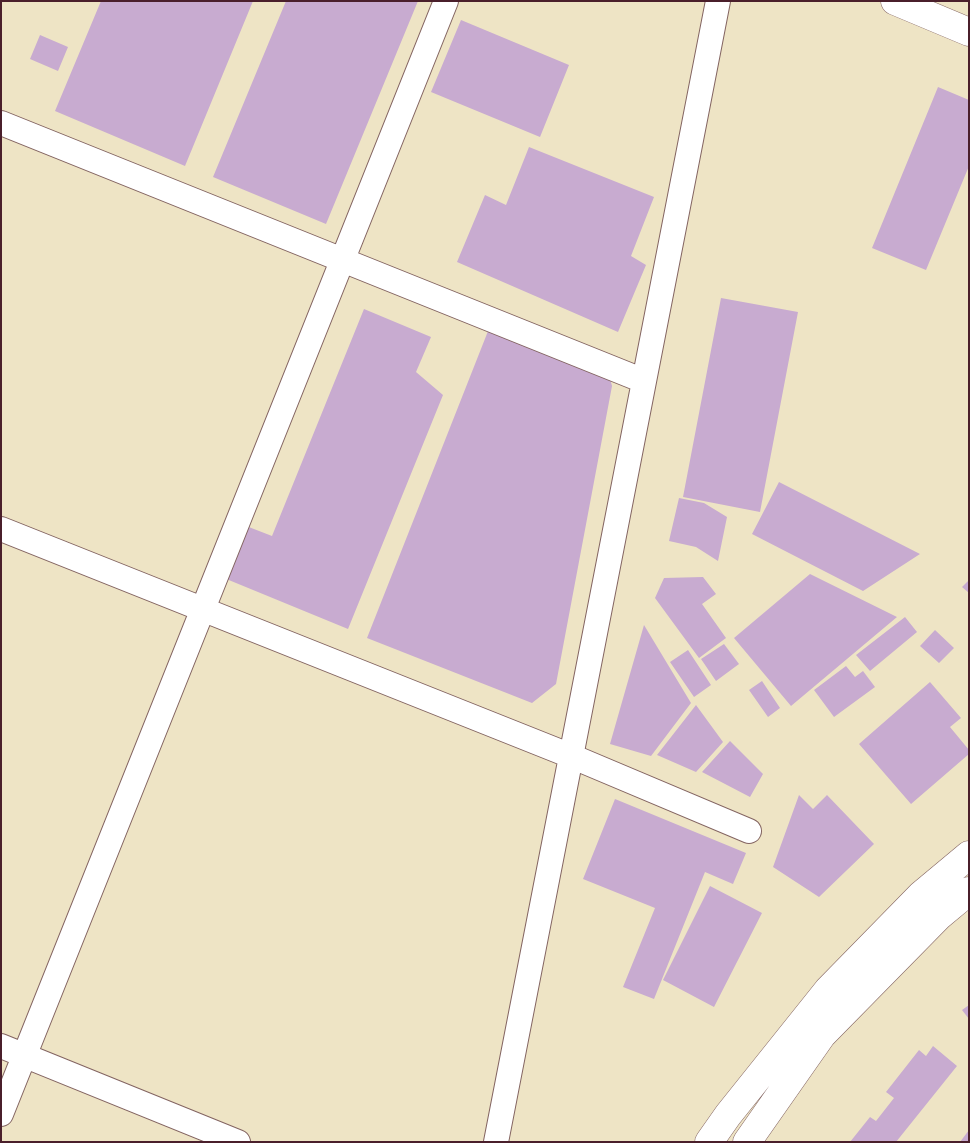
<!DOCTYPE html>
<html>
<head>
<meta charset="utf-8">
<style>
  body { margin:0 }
  #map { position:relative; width:970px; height:1143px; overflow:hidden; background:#eee4c5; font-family:Delius,sans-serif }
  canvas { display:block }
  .frame { position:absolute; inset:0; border:2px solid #4a1f2b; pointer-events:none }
</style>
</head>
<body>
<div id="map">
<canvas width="970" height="1143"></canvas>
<div class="frame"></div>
</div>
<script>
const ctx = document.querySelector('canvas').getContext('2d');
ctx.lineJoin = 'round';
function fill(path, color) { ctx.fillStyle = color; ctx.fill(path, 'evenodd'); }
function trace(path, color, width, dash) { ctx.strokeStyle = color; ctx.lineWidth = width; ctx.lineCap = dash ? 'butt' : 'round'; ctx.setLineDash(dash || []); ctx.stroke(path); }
fill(new Path2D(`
  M101,1H253L185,166L55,111Z
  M286,1H418L326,224L213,177Z
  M461,20L569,65L540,137L431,92Z
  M40,35L68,47L58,71L30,59Z
  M938,87L969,100V166L926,270L872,248Z
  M529,147L654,197L631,256L646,265L618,332L457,262L485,195L506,205Z
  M721,298L798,312L760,512L683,497Z
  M364,309L431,337L416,372L443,395L348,629L219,576L241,524L272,536Z
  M492,321L607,367L612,386L556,684L532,703L367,638Z
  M779,482L920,554L863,591L752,534Z
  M679,498L704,503L727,517L718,561L696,547L669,541Z
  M810,574L897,617L791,706L734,638Z
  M703,577L716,594L702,604L726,638L699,658L655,598L664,578Z
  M969,580V593L962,587Z
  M905,617L917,632L870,671L856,655Z
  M644,625L691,703L651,756L610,744Z
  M935,630L954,648L939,663L920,646Z
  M724,644L739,664L716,681L701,659Z
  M688,650L711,685L694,697L670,662Z
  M846,666L855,677L863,671L875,687L834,717L814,690Z
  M762,681L780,708L768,717L749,690Z
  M930,682L961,718L950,727L969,750V754L911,804L859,744Z
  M696,705L723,742L696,772L657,755Z
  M730,741L763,774L750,797L702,772Z
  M799,795L813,809L827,795L874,844L819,897L773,867Z
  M615,799L746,853L733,884L705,872L654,999L623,987L655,908L583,879Z
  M710,886L762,913L714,1007L663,980Z
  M969,1005V1019L962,1010Z
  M933,1046L957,1066L896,1142H850L870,1117L876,1121L894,1098L886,1092L919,1050L926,1056Z
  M969,1130V1142H960Z`), '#c8abd0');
const minor = new Path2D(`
  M1,123L644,381
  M1,529L571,756L749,831
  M1,1046L238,1142
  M1,1114L446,1
  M496,1142L718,1`);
const major = new Path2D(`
  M895,1L969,32
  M709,1142L728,1115L828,990L921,895L969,855
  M747,1142L822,1035L939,916L969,891`);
trace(minor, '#836461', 26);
trace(major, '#836461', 29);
trace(minor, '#fff', 24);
trace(major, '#fff', 28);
</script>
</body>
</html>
